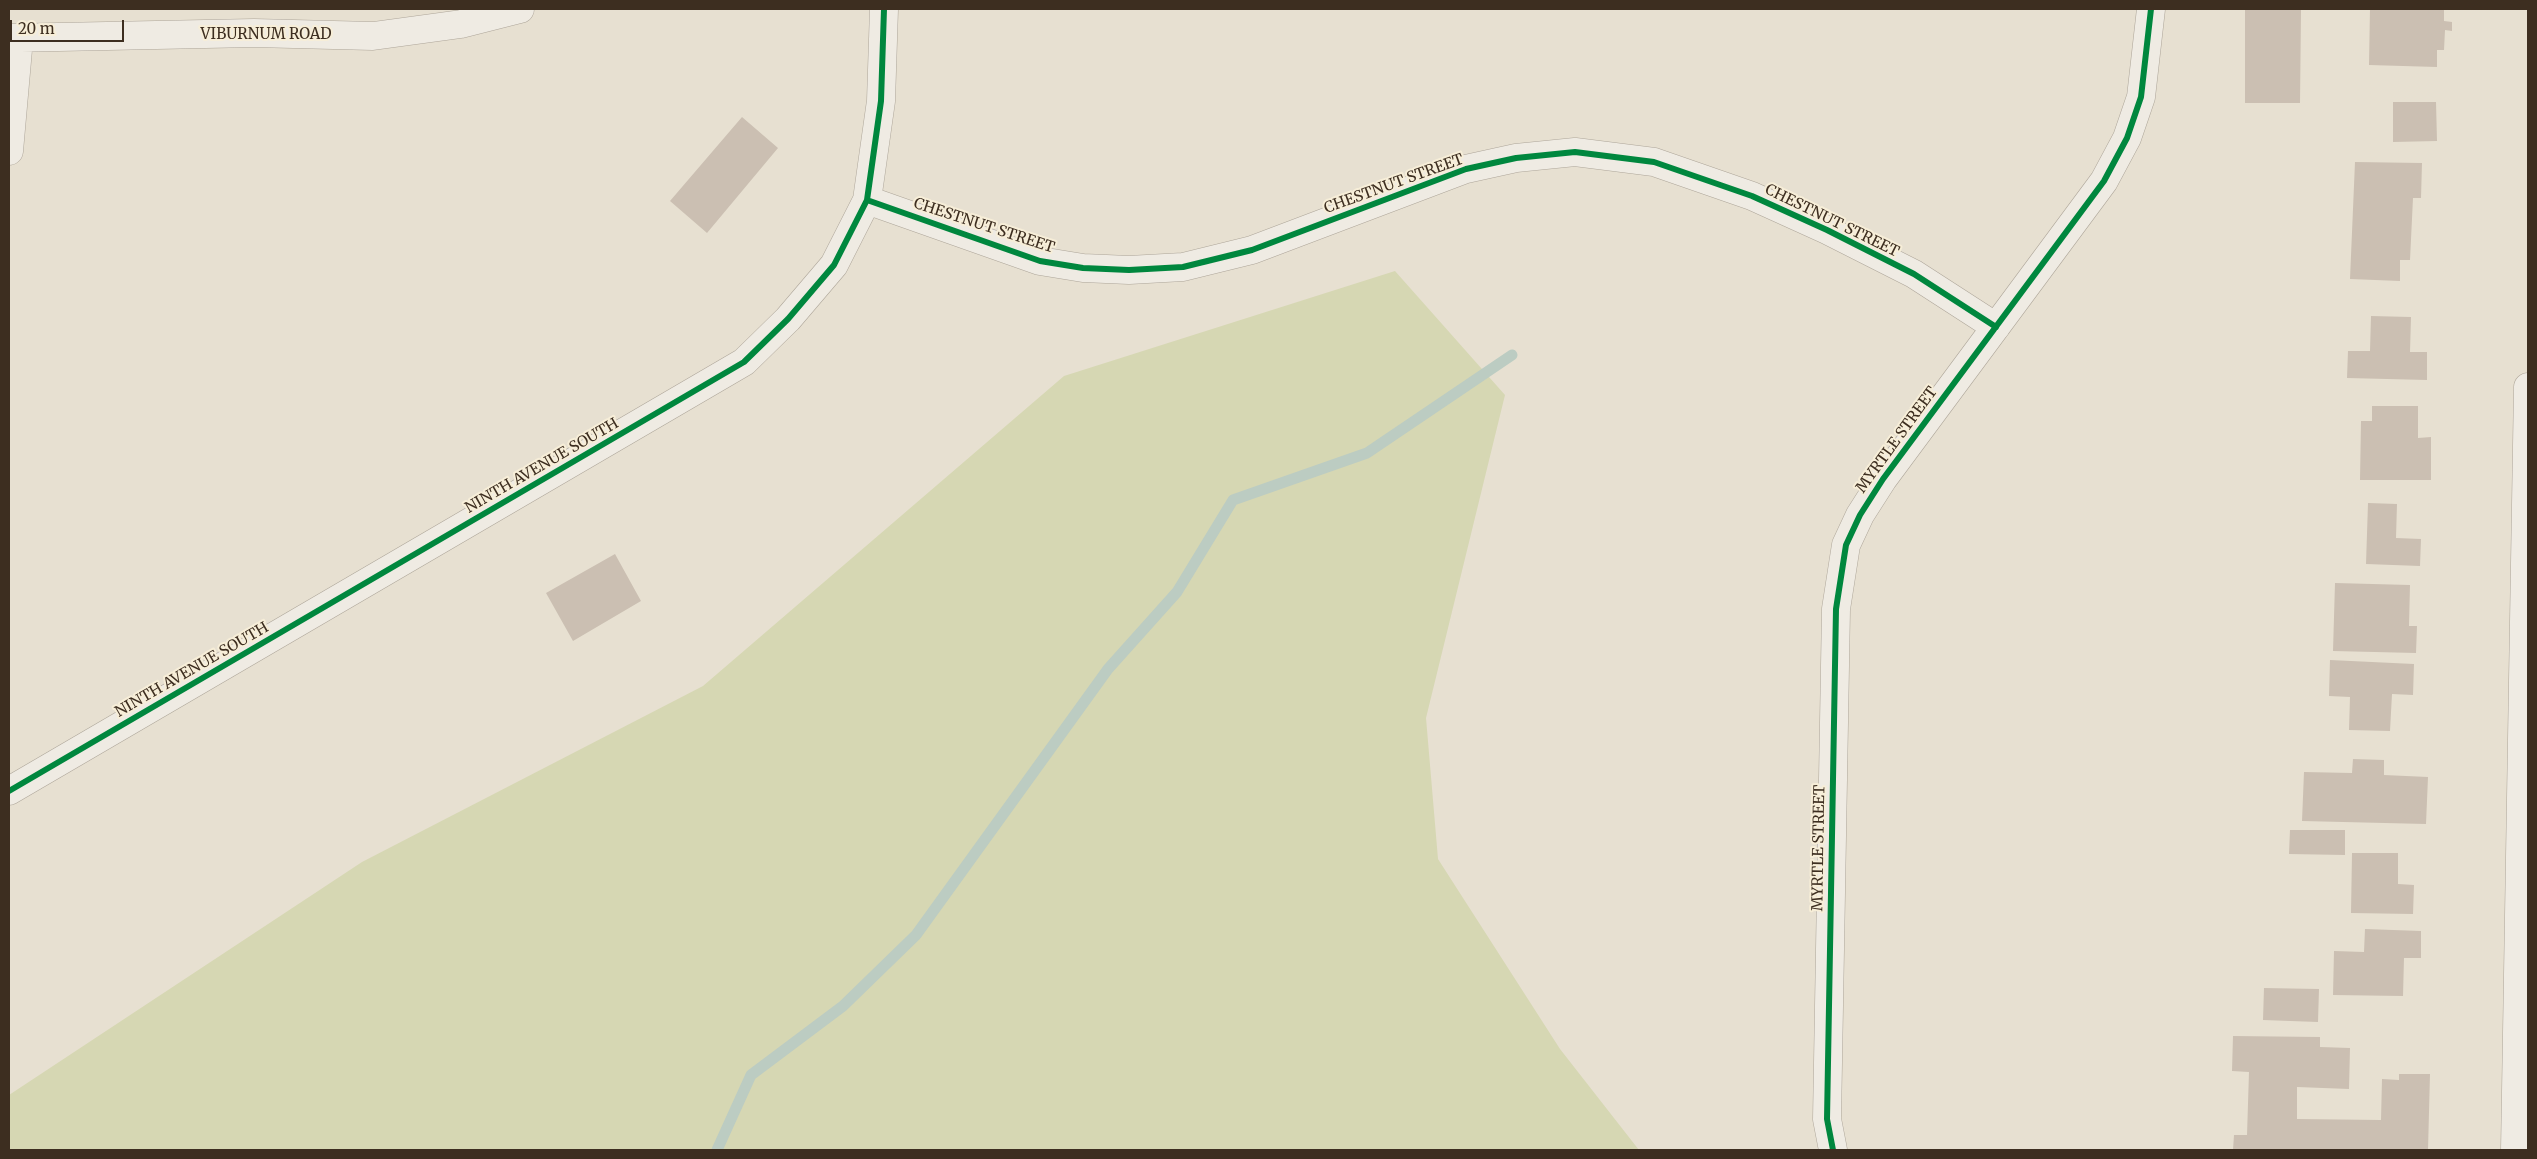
<!DOCTYPE html>
<html>
<head>
<meta charset="utf-8">
<style>
  body { margin:0 }
  #map { position:relative; width:2537px; height:1159px; overflow:hidden; background:#e7e0d1; font-family:Merriweather,serif }
  canvas { display:block }
  .frame { position:absolute; inset:0; border:10px solid #3d2e20; pointer-events:none }
  .scale { position:absolute; left:10px; top:20px; width:114px; height:22px; box-sizing:border-box; border:2px solid #3d2e20; border-top:0; padding-left:6px; font-size:15px; line-height:18px; white-space:nowrap; color:#3d2e20; -webkit-text-stroke:4px #f7eed8; paint-order:stroke }
</style>
</head>
<body>
<div id="map">
<canvas width="2537" height="1159"></canvas>
<div class="frame"></div>
<div class="scale">20 m</div>
</div>
<script>
const ctx = document.querySelector('canvas').getContext('2d');
ctx.lineJoin = 'round';
function fill(path, color) { ctx.fillStyle = color; ctx.fill(path, 'evenodd'); }
function trace(path, color, width, dash) { ctx.strokeStyle = color; ctx.lineWidth = width; ctx.lineCap = dash ? 'butt' : 'round'; ctx.setLineDash(dash || []); ctx.stroke(path); }
function label(font, color, halo, rows, align = 'center') {
  ctx.font = font + ' Merriweather,serif'; ctx.lineWidth = 4; ctx.setLineDash([]); ctx.textBaseline = 'middle'; ctx.strokeStyle = halo; ctx.fillStyle = color; for (const [text, x, y, turn = 0] of rows) {
    ctx.save(); ctx.translate(x, y); ctx.rotate((+turn || 0) * Math.PI / 180); ctx.textAlign = isNaN(turn) ? turn : align; if (halo) ctx.strokeText(text, 0, 0); ctx.fillText(text, 0, 0); ctx.restore();
  }
}
fill(new Path2D(`
  M1395,271L1505,395L1426,718L1438,859L1560,1049L1639,1150H9V1095L362,862L703,686L1064,376Z`), '#d6d7b3');
trace(new Path2D(`
  M717,1150L751,1075L843,1006L916,935L1108,669L1177,592L1233,500L1367,453L1512,355`), '#bcccc2', 11);
fill(new Path2D(`
  M2245,9H2301L2300,103H2245Z
  M2370,9H2444V21L2452,22V31L2445,30L2444,50H2437V67L2369,65Z
  M2393,102H2436L2437,141L2393,142Z
  M742,117L778,148L707,233L670,201Z
  M2355,162L2422,163L2421,198H2413L2410,260H2400V281L2350,279Z
  M2371,316L2411,317L2410,352H2427V380L2347,378L2348,351H2370Z
  M2372,406H2418V438L2431,437V480H2360L2361,421H2372Z
  M2368,503L2397,504L2396,538L2421,539L2420,566L2366,564Z
  M615,554L641,601L573,641L546,593Z
  M2335,583L2410,585L2409,626H2417L2416,653L2333,651Z
  M2330,660L2414,664L2413,695L2392,694L2390,731L2349,730L2350,697L2329,696Z
  M2353,759L2384,760V775L2428,777L2426,824L2302,821L2304,772L2352,773Z
  M2290,830H2345V855L2289,854Z
  M2352,853H2398V884L2414,885L2413,914L2351,913Z
  M2365,929L2421,931V958H2404L2403,996L2333,995L2334,951L2364,952Z
  M2264,988L2319,989L2318,1022L2263,1020Z
  M2233,1036L2320,1037V1047L2350,1048L2349,1089L2297,1087V1119L2381,1120L2382,1079L2399,1080V1074H2430L2428,1150H2233L2234,1135H2247L2249,1072L2232,1071Z`), '#cbbfb2');
const minor = new Path2D(`
  M9,38L254,33L373,36L461,24L520,9
  M9,151L19,38
  M867,200L1040,261L1083,268L1129,270L1183,267L1252,250L1466,169L1516,158L1575,152L1654,162L1752,196L1827,230L1914,274L1996,327
  M9,791L744,362L788,319L834,265L867,200L881,101L884,9
  M1833,1150L1827,1119L1836,609L1846,545L1860,515L1883,479L2104,181L2127,138L2141,97L2151,9`);
const tertiary = new Path2D(`
  M2515,1150L2528,387`);
trace(minor, '#ada599', 29);
trace(tertiary, '#ada599', 29);
trace(minor, '#efebe3', 28);
trace(tertiary, '#efebe3', 28);
trace(new Path2D(`
  M867,200L1040,261L1083,268L1129,270L1183,267L1252,250L1466,169L1516,158L1575,152L1654,162L1752,196L1827,230L1914,274L1996,327
  M9,791L744,362L788,319L834,265L867,200L881,101L884,9
  M1833,1150L1827,1119L1836,609L1846,545L1860,515L1883,479L2104,181L2127,138L2141,97L2151,9`), '#00873e', 6);
label('15px', '#3d2e20', '#f7eed8', [
  ["VIBURNUM ROAD",266,35],
  ["CHESTNUT STREET",1394,184,-20],
  ["CHESTNUT STREET",1832,221,26],
  ["CHESTNUT STREET",984,226,18],
  ["MYRTLE STREET",1897,440,-54],
  ["NINTH AVENUE SOUTH",542,466,-30],
  ["NINTH AVENUE SOUTH",192,670,-30],
  ["MYRTLE STREET",1819,848,-89]
]);
</script>
</body>
</html>
